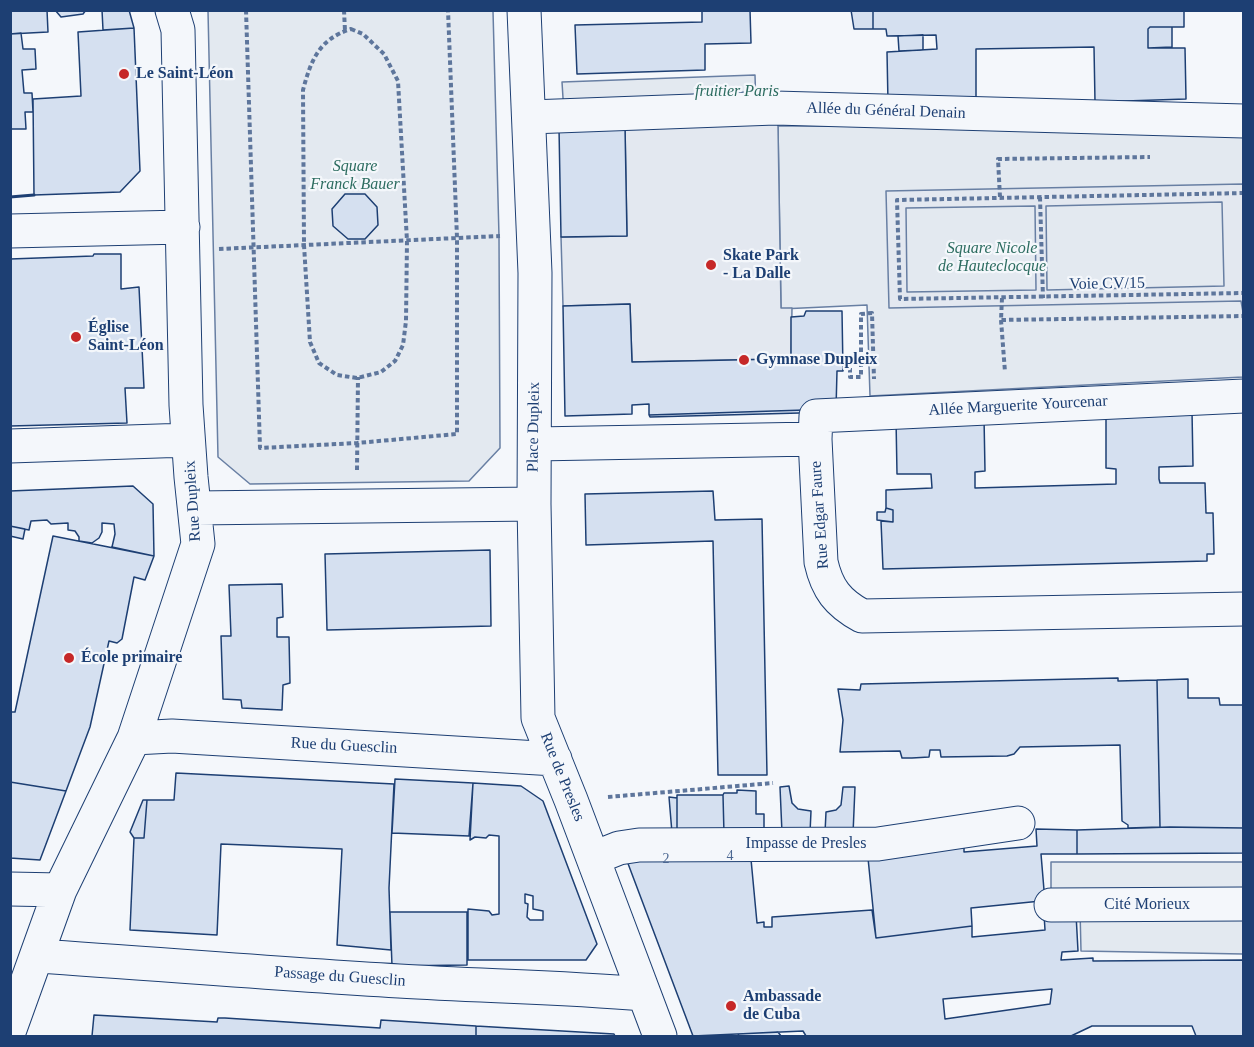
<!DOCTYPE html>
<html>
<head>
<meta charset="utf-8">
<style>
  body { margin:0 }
  #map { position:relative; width:1254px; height:1047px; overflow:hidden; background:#f4f7fb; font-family:"Times New Roman",serif }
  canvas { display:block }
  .frame { position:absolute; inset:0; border:12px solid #1d3f73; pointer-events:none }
</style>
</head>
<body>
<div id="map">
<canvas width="1254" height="1047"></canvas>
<div class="frame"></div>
</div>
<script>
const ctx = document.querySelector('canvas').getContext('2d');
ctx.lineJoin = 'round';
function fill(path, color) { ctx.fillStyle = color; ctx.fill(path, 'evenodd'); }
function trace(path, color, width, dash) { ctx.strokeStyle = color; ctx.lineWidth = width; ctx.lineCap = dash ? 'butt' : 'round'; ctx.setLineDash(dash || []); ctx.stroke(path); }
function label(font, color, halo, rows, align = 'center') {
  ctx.font = font + ' "Times New Roman",serif'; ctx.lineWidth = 4.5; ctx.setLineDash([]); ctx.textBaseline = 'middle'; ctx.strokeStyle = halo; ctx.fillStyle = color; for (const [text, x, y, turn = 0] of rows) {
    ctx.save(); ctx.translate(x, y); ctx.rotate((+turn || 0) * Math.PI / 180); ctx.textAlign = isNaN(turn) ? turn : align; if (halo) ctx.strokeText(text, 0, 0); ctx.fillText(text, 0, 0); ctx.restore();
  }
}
const green = new Path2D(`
  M208,11H493L499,236L500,448L469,481L250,484L218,457Z
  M755,75L756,108L564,114L562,82Z
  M778,126H1243V377L870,396L867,305L781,309Z
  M1051,862H1243V954L1081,951L1080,910L1051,900Z`);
fill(green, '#e3e9f0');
trace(green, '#687fa3', 1.5);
const parking = new Path2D(`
  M775,108L778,126L781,308H792L791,365H781V359L632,362L630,304L563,306L561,237L627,236L625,127Z
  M1243,184V312L1241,301L889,308L886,191ZM1222,202L1224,286L1047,290L1046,206ZM1035,206L1036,290L907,292L906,208Z`);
fill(parking, '#e3e8f0');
trace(parking, '#687fa3', 1.5);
const building = new Path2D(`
  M10,10H47L48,32L10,34Z
  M55,10H86L83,14L61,17Z
  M102,10H129L134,28L103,30Z
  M702,10H750L751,43L705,44V70L577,74L575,25L702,22Z
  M851,10H873V29H854Z
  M873,10H1184V27H1150L1148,29V48H1185L1186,99L1095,102L1094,47L976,49V105L888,103L887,52L937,49L936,35L887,36L886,29H873Z
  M1150,27H1172V47L1148,48V29Z
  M134,28L140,171L120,192L34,195L33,99L81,96L78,32Z
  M21,33L23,49H35L36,69L22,70L24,93H32L33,112H25L26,129H10V34Z
  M923,35V50L899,51L898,36Z
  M625,126L627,236L561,237L559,128Z
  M345,194H365L377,207L378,225L365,239H348L333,226L332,209Z
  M94,254H121V289L139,287L144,388H125L127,423L10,426V259L93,256Z
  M630,304L632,362L781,359V365H791V317L804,316L806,311H842L843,371H837L836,409L649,415V404L632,405V414L565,416L563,306Z
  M836,409L837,412L650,417L649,415Z
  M1192,411L1193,466L1159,467V479L1160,483H1205L1206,513H1213L1214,552V554H1207V561L883,569L881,521L893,522V510L886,508V490L932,488L931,474H897L896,419L984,417L985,471L975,472V488L1116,484V469L1106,468V413Z
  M133,486L153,504L154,556L112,547L115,534L114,524L102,523V532L99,538L92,543L79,541V537L75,531L68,530V523L51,524L47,520L31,521L29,530L10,526V491Z
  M713,491L715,520L762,519L767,775H718L713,541L586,545L585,494Z
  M886,508L893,510V522L877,520V512H885Z
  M10,526L25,529L23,539L10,536Z
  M53,536L154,556L145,580L134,577L122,639L117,643L109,641L90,727L66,791L10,782V712H15Z
  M490,550L491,626L327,630L325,554Z
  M282,584L283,617L277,618V637H289L290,683L283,685L282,710L242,708L241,700L223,699L221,636H231L229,585Z
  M1118,678V681L1157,680L1160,827L1128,828V825L1122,821L1120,745L1020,747L1014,754L1007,756L941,757L940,750H930L929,757L912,758H902L900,751L840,752L843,720L838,689L860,690L861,684Z
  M1188,679V698H1219L1220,705H1244V828L1160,827L1157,680Z
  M176,773L394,784L389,888L391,950L337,945L342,849L221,844L217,935L130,930L134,838H144L147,800H174Z
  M395,779L473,783L469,836L392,833Z
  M10,782L66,791L40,860L10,858Z
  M473,783L521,786L543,801L597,944L586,960H468V909L489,911L492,915L499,914V836L489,835L486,838L475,837L470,840ZM525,894L533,896V909L543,911V920H530L527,917L528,904L525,903Z
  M789,786L792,803L798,809L811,811L810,833H782L780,787Z
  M843,787H855L853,834L825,833L826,812L836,810L841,805Z
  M737,790L756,791V814H764V833L724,834L723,795L724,793H737Z
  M677,795H723L724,834L677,832Z
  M669,797L677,798V832L672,833Z
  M143,800H147L144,838H134L130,832Z
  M1170,827L1244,828V853L1077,854V830Z
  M1036,829L1077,830V854H1041L1046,914L1041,901L971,908L972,926L876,938L868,858L964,846V852L1037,846Z
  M618,837L749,838L757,923L764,922V927H772V917L872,910L876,938L972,926V937L1045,930L1044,914H1076L1078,951L1062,952L1061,960L1093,958V961L1244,960V1036H1196L1192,1026H1092L1071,1036H806L803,1031L693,1036ZM1052,989L1050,1004L945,1019L943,999Z
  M390,912H467V965L392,966Z
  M94,1015L217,1022L218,1018H225L380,1028L381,1020L476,1026V1036H92Z
  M476,1026L614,1034L615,1036H476Z
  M778,1032L781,1036H786H739L738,1034Z`);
fill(building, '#d5e0f0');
trace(building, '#1d3f73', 1.5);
const street = new Path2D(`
  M530,117L775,108L1244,121
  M10,231L183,227
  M815,439L816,416L1244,396
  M535,444L815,439L821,562C827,589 838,603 862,616L1244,609
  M10,446L188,440
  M534,504L538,718L571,800L660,1036
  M195,508L534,504L535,273L524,10
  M134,738L172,736L555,759
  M594,858L619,848L639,845L878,844L1018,823
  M10,889L60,890
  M1051,905L1244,904
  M37,956C158,964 278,974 399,981C481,986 563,987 644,994
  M10,1029L60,890L134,738L198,544L191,477L186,405L178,30L172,10`);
trace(street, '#1d3f73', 35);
trace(new Path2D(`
  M246,10L260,448L357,443L457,434V238L448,10
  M344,10L345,31
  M351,29L363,34L384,54L398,81L407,241L406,321L403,345L395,361L381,372L357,378L337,375L319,363L310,342L304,245L303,90C311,60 319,39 351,29Z
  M1244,193L897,200L900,299L1244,293
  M1000,197L998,159L1150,157
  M1040,197L1043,298
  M219,249L500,236
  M1002,298L1001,320L1244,316
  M1001,320L1005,372
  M850,368V377H861V314L872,313L874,379
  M357,470L358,377
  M608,797L773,783`), '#5e769c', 4, [4.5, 3]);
trace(street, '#f4f7fb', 33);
trace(new Path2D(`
  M10,197L34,195`), '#1d3f73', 3);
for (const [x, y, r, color] of [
  [124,74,6,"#c62828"],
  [711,265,6,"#c62828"],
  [76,337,6,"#c62828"],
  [744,360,6,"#c62828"],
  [69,658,6,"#c62828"],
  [731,1006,6,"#c62828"]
]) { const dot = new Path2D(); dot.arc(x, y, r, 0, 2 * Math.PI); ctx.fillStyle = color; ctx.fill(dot); trace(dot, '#f4f7fb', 2); }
label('14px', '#4b6792', null, [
  ["4",730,856],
  ["2",666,859]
]);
label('bold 16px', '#1d3f73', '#f4f7fb', [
  ["Le Saint-Léon",136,74],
  ["Skate Park",723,256],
  ["- La Dalle",723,274],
  ["Église",88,328],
  ["Saint-Léon",88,346],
  ["Gymnase Dupleix",756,360],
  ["École primaire",81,658],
  ["Ambassade",743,997],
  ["de Cuba",743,1015]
], 'left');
label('italic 16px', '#2c6c60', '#f4f7fb', [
  ["fruitier Paris",737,92],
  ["Square",355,167],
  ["Franck Bauer",355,185],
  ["Square Nicole",992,249],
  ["de Hauteclocque",992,267]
]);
label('16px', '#1d3f73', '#f4f7fb', [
  ["Allée du Général Denain",886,111,2],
  ["Voie CV/15",1107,284,-1],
  ["Allée Marguerite Yourcenar",1018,406,-3],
  ["Place Dupleix",534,427,-89],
  ["Rue Dupleix",193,501,-94],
  ["Rue Edgar Faure",820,515,-94],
  ["Rue du Guesclin",344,746,3],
  ["Rue de Presles",562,777,68],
  ["Impasse de Presles",806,844],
  ["Cité Morieux",1147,905],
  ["Passage du Guesclin",340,977,4]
]);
</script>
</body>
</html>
